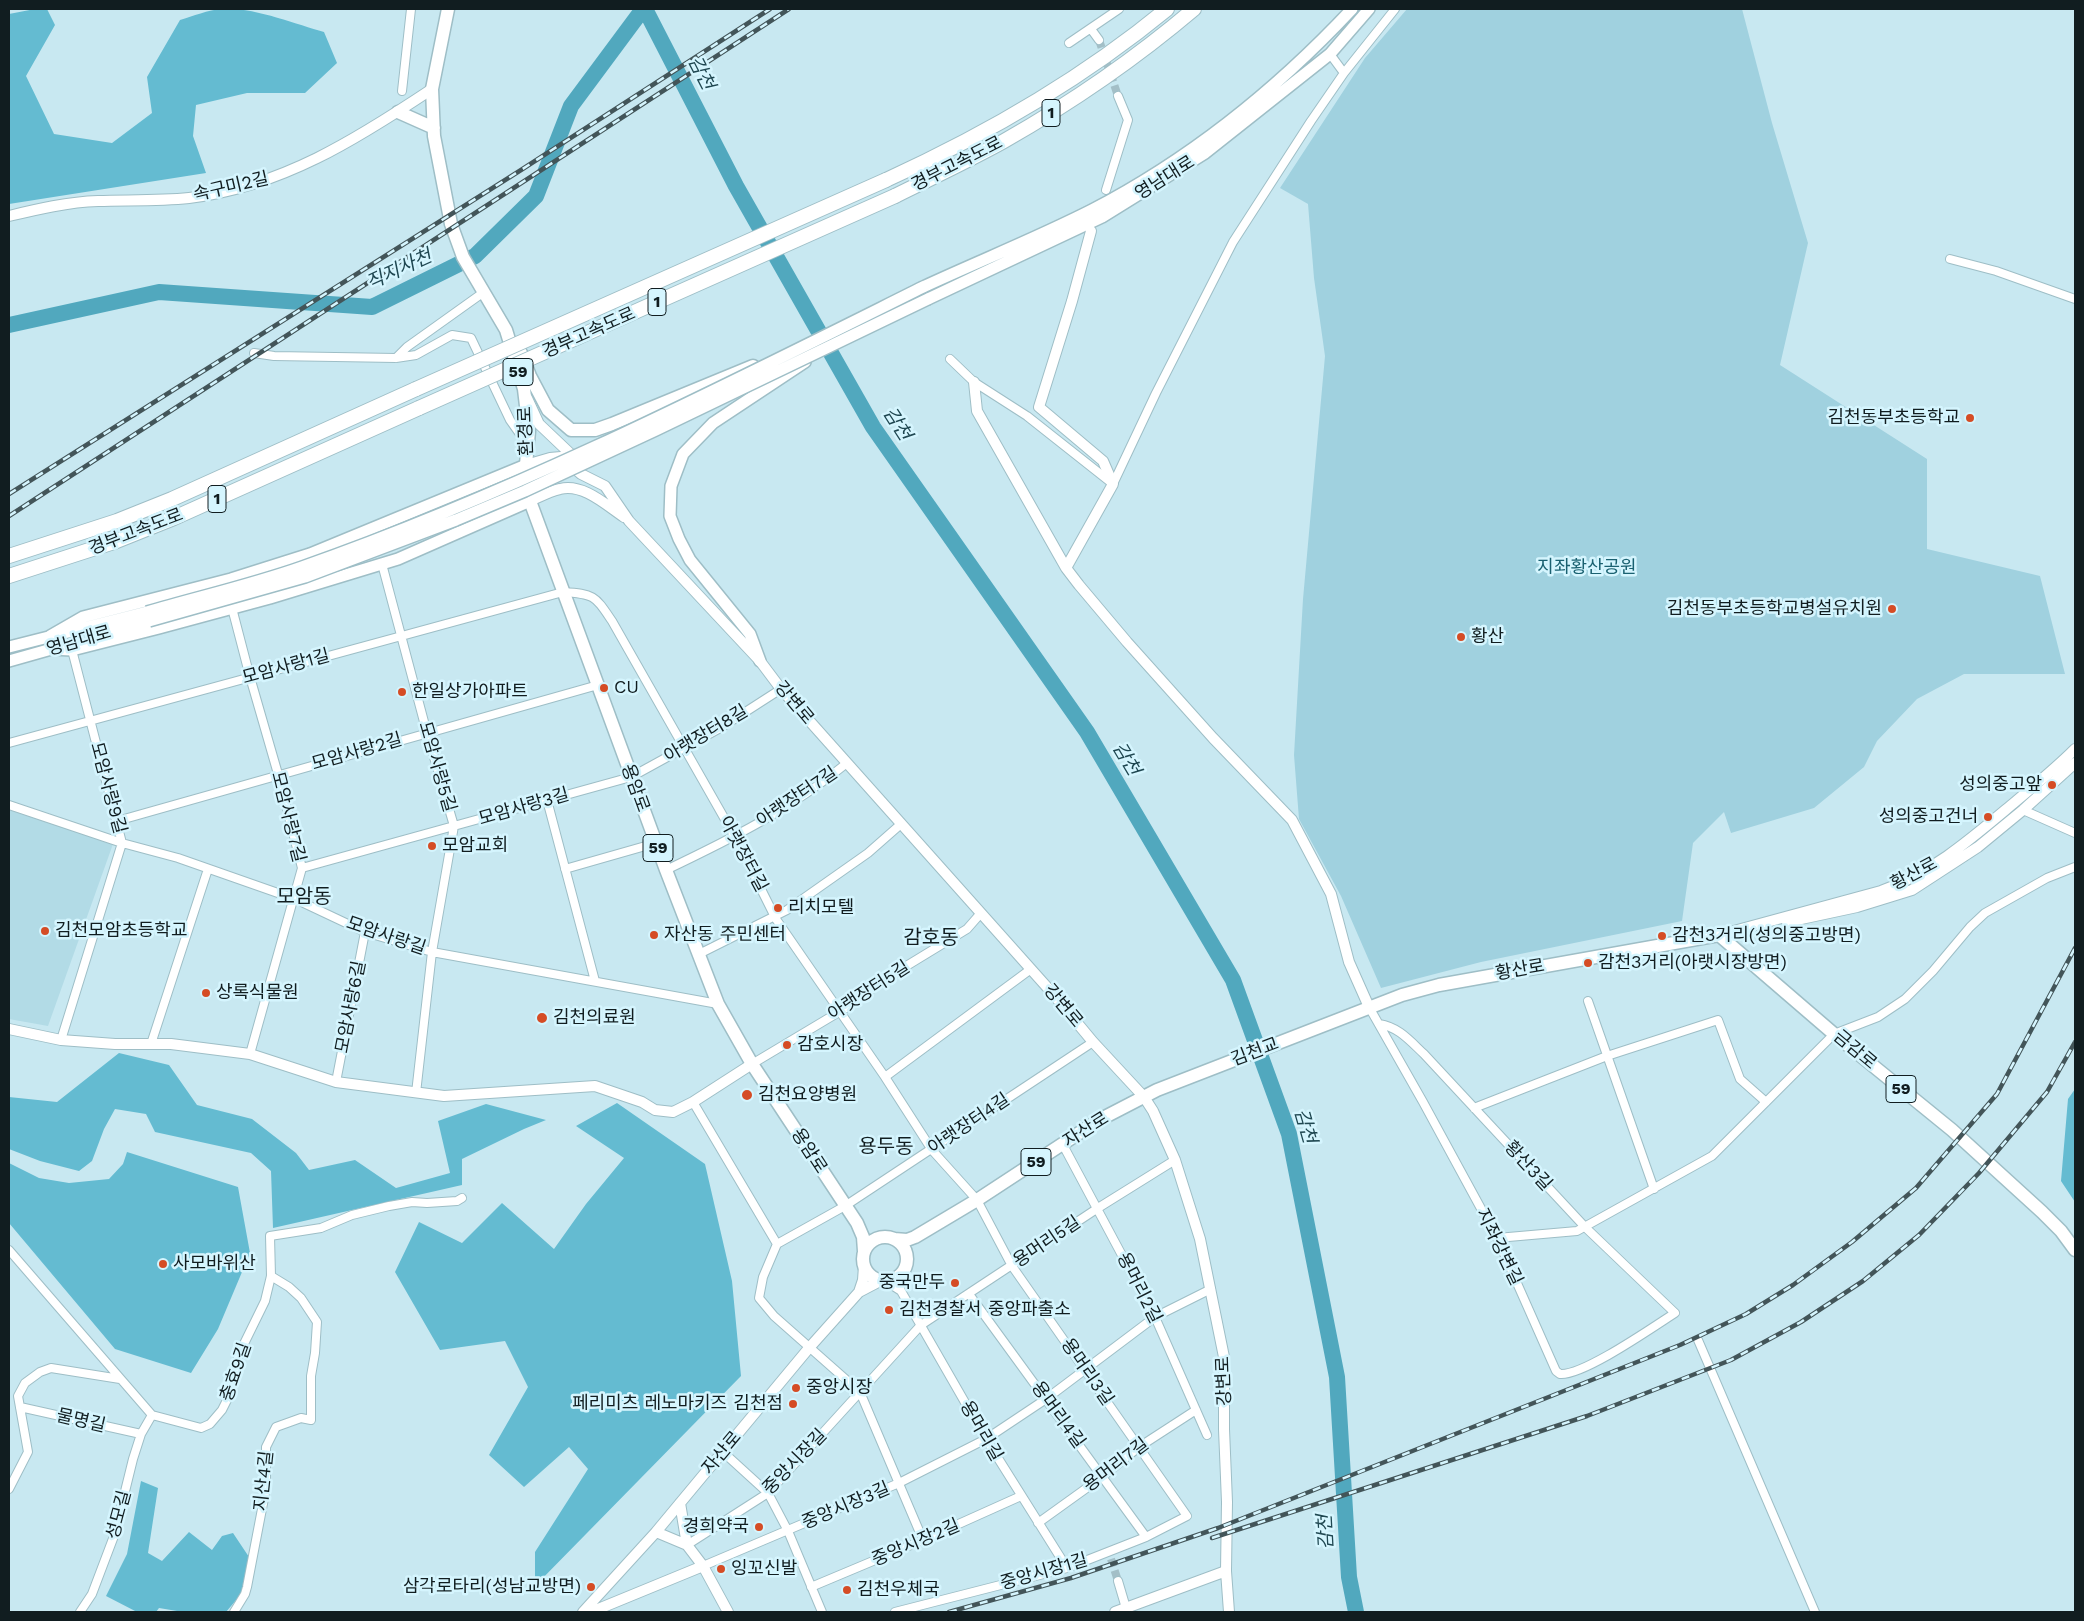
<!DOCTYPE html>
<html>
<head>
<meta charset="utf-8">
<style>
  body { margin:0 }
  #map { position:relative; width:2084px; height:1621px; overflow:hidden; background:#c8e8f1; font-family:"Work Sans",sans-serif }
  canvas { display:block }
  .frame { position:absolute; inset:0; border:10px solid #111d20; pointer-events:none }
</style>
</head>
<body>
<div id="map">
<canvas width="2084" height="1621"></canvas>
<div class="frame"></div>
</div>
<script>
const ctx = document.querySelector('canvas').getContext('2d');
ctx.lineJoin = 'round';
function fill(path, color) { ctx.fillStyle = color; ctx.fill(path, 'evenodd'); }
function trace(path, color, width, dash) { ctx.strokeStyle = color; ctx.lineWidth = width; ctx.lineCap = dash ? 'butt' : 'round'; ctx.setLineDash(dash || []); ctx.stroke(path); }
function label(font, color, halo, rows, align = 'center') {
  ctx.font = font + ' "Work Sans","Noto Sans KR",sans-serif'; ctx.lineWidth = 5; ctx.setLineDash([]); ctx.textBaseline = 'middle'; ctx.strokeStyle = halo; ctx.fillStyle = color; for (const [text, x, y, turn = 0] of rows) {
    ctx.save(); ctx.translate(x, y); ctx.rotate((+turn || 0) * Math.PI / 180); ctx.textAlign = isNaN(turn) ? turn : align; if (halo) ctx.strokeText(text, 0, 0); ctx.fillText(text, 0, 0); ctx.restore();
  }
}
fill(new Path2D(`
  M9,810L113,844L48,1026L9,1019Z`), '#b2dbe6');
fill(new Path2D(`
  M1407,9H1742L1772,123L1808,243L1780,365L1927,459V549L2040,576L2065,674H1964L1917,699L1877,741L1864,767L1814,808L1731,833L1724,812L1693,843L1682,921L1481,962L1381,988L1341,896L1299,819L1294,755L1303,599L1325,356L1314,278L1308,204L1280,188L1365,58Z`), '#a0d1df');
fill(new Path2D(`
  M35,9H47L55,25L26,76L54,134L112,143L152,113L147,77L180,20C193,16 208,10 222,9C250,6 296,24 324,32L337,63L305,93H247L196,105L193,136L206,173L9,204V14Z
  M119,1053L169,1065L197,1105L252,1119L296,1153L309,1170L355,1160L396,1188L450,1173L438,1121L486,1104L546,1120L524,1129L462,1159V1185L273,1228L271,1171L251,1153L155,1132L146,1114L115,1109L104,1129L92,1161L79,1171L40,1161L9,1149V1097L57,1102Z
  M2075,1089V1202L2061,1181L2068,1099Z
  M617,1103L705,1164L732,1281L741,1376L535,1586V1552L588,1469L569,1447L524,1487L489,1455L528,1387L505,1341L440,1350L395,1272L419,1222L462,1243L502,1203L554,1249L586,1204L624,1158L576,1126Z
  M127,1152L238,1187L250,1253L218,1329L191,1373L115,1349L9,1223V1163L39,1178L69,1183L109,1179L123,1164Z
  M141,1481L158,1488L148,1553L162,1561L189,1532L212,1550L222,1536L233,1533L249,1557L242,1593L226,1612H183L159,1608L156,1612H137L106,1596L127,1554Z`), '#64bbd1');
trace(new Path2D(`
  M645,9L736,186L873,427L1087,732L1233,980L1289,1134L1337,1377L1349,1577L1356,1612
  M9,325L159,292L372,307L475,256L536,196L571,106L643,9`), '#51a8be', 16);
trace(new Path2D(`
  M1099,40L1118,96
  M1111,1559L1118,1581`), '#a3bfc7', 8, [8, 4]);
const minor = new Path2D(`
  M1091,29L1099,40
  M1069,43L1119,9
  M1344,73L1395,9
  M402,91L411,9
  M1106,190L1128,120L1118,96
  M1950,259L1996,271L2075,299
  M254,353L274,356L396,358L416,355L452,335L471,338L510,420L522,437L529,443
  M396,358L407,347L484,292
  M950,359L974,382L1027,416L1113,484L1156,393L1233,242L1311,121L1344,73L1330,54
  M382,564L427,733L454,826L432,952L416,1093
  M232,608L250,677L278,774L302,868L250,1054
  M9,743L563,592C595,594 595,596 612,621L735,837L776,919L885,1077L932,1150L977,1200L1012,1266L1187,1516L1146,1537L1067,1568L895,1612
  M547,800L595,981
  M9,805L122,843L178,858L295,899L365,932L432,952L718,1004
  M2023,810L2075,833
  M117,821L598,685
  M302,868L631,777L722,727L781,689
  M565,869L656,843
  M666,870C731,839 791,809 847,763
  M699,954L787,910L868,853L901,824
  M1588,1001L1654,1189
  M1369,1007L1423,1102L1497,1238L1556,1371L1560,1374C1583,1376 1653,1327 1675,1313L1585,1227L1424,1054C1410,1041 1399,1027 1379,1024
  M61,1040L122,843L72,650
  M151,1044L208,869
  M752,1064L854,1003L885,979L967,929L981,913
  M885,1077L1031,969
  M336,1082L365,932
  M693,1102L777,1244
  M1474,1108L1607,1056L1718,1020L1740,1079L1766,1102
  M1063,1145L1155,1317L1207,1435
  M1497,1238L1577,1231L1712,1156L1834,1034L1878,1017L1905,999L1933,971L1970,927L1985,913L2047,878L2075,867
  M9,1250L152,1415L201,1428L210,1424L222,1410L228,1398L239,1354L265,1301L271,1276L270,1236L321,1228L352,1215L389,1206L412,1202L427,1203L457,1201L462,1198
  M887,1282L901,1291L986,1439L1067,1568
  M901,1291L899,1285L901,1275
  M969,1294L1146,1537
  M1698,1340L1815,1612
  M20,1407L141,1434
  M723,1452L768,1493L788,1531L822,1612
  M9,1489L28,1452L18,1396L25,1383L40,1372L51,1368L120,1379
  M1038,1523L1102,1477L1139,1447L1196,1410
  M923,1540L860,1392L774,1316L759,1298L763,1277L777,1244L845,1206L1093,1042
  M687,1545L768,1493L921,1325L1098,1208L1175,1160
  M703,1566L899,1483L986,1439L1046,1399L1155,1317L1211,1289
  M1118,1581L1126,1608
  M811,1587L923,1540L1021,1496
  M80,1612L92,1594L114,1536L133,1459L141,1434L152,1415
  M234,1612L245,1594L247,1587L266,1488V1447L276,1427L301,1418L311,1420V1376L315,1353L317,1322L301,1298L289,1287L271,1276`);
const tertiary = new Path2D(`
  M9,216C38,209 68,202 98,201C128,200 159,201 189,198C281,187 357,139 432,89
  M974,382L977,411L1066,568L1079,585L1127,642L1213,738L1292,820L1331,894L1349,962L1369,1007
  M527,398L539,424L578,461
  M526,465L550,458L561,457L581,474L605,486L629,521L760,661L781,689L1054,995L1093,1042L1144,1097L1153,1111L1175,1160L1200,1239L1224,1357V1429L1227,1502L1226,1571L1229,1612
  M530,501C539,497 550,491 560,489C583,483 606,505 624,517
  M1066,568L1113,484L1103,461L1039,407L1072,301L1091,231
  M1787,922L1857,907L1912,890L1978,847L2023,810L2075,763
  M1719,935L1881,891C1934,872 1972,838 2015,802C2035,785 2056,768 2075,749
  M9,1029L61,1040L115,1044H171L250,1054L336,1082L444,1096L595,1086L642,1102L655,1110L673,1112L693,1102L752,1064
  M859,1292L863,1280L864,1266
  M680,1503L687,1545L703,1566L728,1612
  M656,1532L687,1545
  M583,1612L656,1532L809,1348L859,1292L880,1281
  M591,1612L703,1566
  M1115,1612L1226,1571`);
const secondary = new Path2D(`
  M923,287C979,261 1037,238 1092,210C1190,159 1277,89 1352,9
  M928,299L1102,217L1205,153L1330,54L1369,9
  M102,635L149,621
  M50,636L83,617L231,579L310,554L526,465
  M9,647L147,612
  M50,649L72,650L159,628L270,598L398,559L530,501
  M9,661L55,648
  M760,661L750,634L690,560L679,539L670,516L671,486L683,454L713,423L805,362`);
const primary = new Path2D(`
  M448,9L432,89L434,136L451,224L463,257L506,330L524,389L529,431L526,465L530,501L666,870L718,1004L752,1064L857,1223L863,1237L864,1251
  M398,112L434,128
  M521,353L530,376L548,410L571,430H595L612,424L753,366
  M863 1259a22 22 0 1 1 44 0a22 22 0 1 1-44 0Z
  M894,1239L907,1240L915,1237L977,1200L1099,1120L1157,1090L1402,995L1439,985L1719,935L1834,1034L1952,1130L2042,1212L2061,1231L2075,1250`);
const motorway = new Path2D(`
  M886,180C985,135 1082,79 1167,9
  M895,196C931,178 968,161 1004,141C1071,103 1135,59 1194,9
  M9,556L117,521L172,499L416,389
  M9,576L114,542L174,518L419,408`);
trace(minor, '#9ebec6', 10);
trace(tertiary, '#9ebec6', 12);
trace(secondary, '#9ebec6', 14);
trace(primary, '#9ebec6', 15);
trace(motorway, '#9ebec6', 16);
trace(minor, '#fff', 8);
trace(tertiary, '#fff', 10);
trace(secondary, '#fff', 11);
trace(primary, '#fff', 12);
trace(motorway, '#fff', 14);
const rail = new Path2D(`
  M9,494L521,170L770,9
  M9,516L789,9
  M1212,1538L1587,1416L1731,1360L1801,1322L1863,1281L1919,1235L1979,1173L2047,1092L2075,1042
  M949,1612L1071,1578L1218,1528L1680,1345L1746,1314L1793,1285L1852,1242L1916,1188L1997,1094L2075,948`);
trace(rail, '#435559', 4.5);
trace(rail, '#d5f5fe', 2.5, [8]);
const secondaryBridge = new Path2D(`
  M147,612C198,597 251,585 302,567C516,492 720,388 923,287
  M149,621L305,577L456,520L525,491L656,430L928,299`);
const motorwayBridge = new Path2D(`
  M416,389L886,180
  M419,408L895,196`);
trace(secondaryBridge, '#9ebec6', 14, []);
trace(motorwayBridge, '#9ebec6', 16, []);
trace(secondaryBridge, '#fff', 11);
trace(motorwayBridge, '#fff', 14);
for (const [x, y, r, color] of [
  [1970,418,5,"#d54c25"],
  [1892,609,5,"#d54c25"],
  [1461,637,5,"#d54c25"],
  [604,688,5,"#d54c25"],
  [402,692,5,"#d54c25"],
  [2052,785,5,"#d54c25"],
  [1988,817,5,"#d54c25"],
  [432,846,5,"#d54c25"],
  [778,908,5,"#d54c25"],
  [45,931,5,"#d54c25"],
  [654,935,5,"#d54c25"],
  [1662,936,5,"#d54c25"],
  [1588,963,5,"#d54c25"],
  [206,993,5,"#d54c25"],
  [542,1018,6,"#d54c25"],
  [787,1045,5,"#d54c25"],
  [747,1095,6,"#d54c25"],
  [163,1264,5,"#d54c25"],
  [955,1283,5,"#d54c25"],
  [889,1310,5,"#d54c25"],
  [796,1388,5,"#d54c25"],
  [793,1404,5,"#d54c25"],
  [759,1527,5,"#d54c25"],
  [721,1569,5,"#d54c25"],
  [591,1587,5,"#d54c25"],
  [847,1590,5,"#d54c25"]
]) { const dot = new Path2D(); dot.arc(x, y, r, 0, 2 * Math.PI); ctx.fillStyle = color; ctx.fill(dot); trace(dot, '#d5f5fe', 2); }
for (const [x, y, w] of [
  [1051,113,18],
  [657,302,18],
  [518,372,30],
  [217,499,18],
  [658,848,30],
  [1901,1089,30],
  [1036,1162,30]
]) { const box = new Path2D(); box.roundRect(x - w / 2, y - 13.5, w, 27, 4); ctx.fillStyle = '#d5f5fe'; ctx.fill(box); trace(box, '#111d20', 1); }
label('bold 16px', '#111d20', null, [
  ["1",1051,113],
  ["1",657,302],
  ["59",518,372],
  ["1",217,499],
  ["59",658,848],
  ["59",1901,1089],
  ["59",1036,1162]
]);
label('18px', '#111d20', '#d5f5fe', [
  ["경부고속도로",957,164,-27],
  ["영남대로",1165,178,-32],
  ["속구미2길",231,187,-13],
  ["경부고속도로",589,333,-24],
  ["환경로",526,431,-92],
  ["경부고속도로",136,532,-21],
  ["영남대로",79,641,-16],
  ["모암사랑1길",286,667,-15],
  ["강변로",794,703,50],
  ["아랫장터8길",706,734,-31],
  ["모암사랑2길",357,752,-16],
  ["모암사랑5길",437,767,74],
  ["모암사랑9길",108,788,75],
  ["용암로",635,788,70],
  ["아랫장터7길",797,797,-34],
  ["모암사랑3길",524,807,-16],
  ["모암사랑7길",288,817,76],
  ["아랫장터길",743,854,62],
  ["황산로",1914,874,-28],
  ["모암사랑길",386,936,19],
  ["황산로",1520,970,-10],
  ["아랫장터5길",869,991,-33],
  ["강변로",1063,1006,50],
  ["모암사랑6길",351,1007,-79],
  ["금감로",1855,1050,40],
  ["김천교",1255,1052,-21],
  ["아랫장터4길",969,1124,-34],
  ["자산로",1086,1130,-32],
  ["용암로",809,1151,57],
  ["황산3길",1528,1166,47],
  ["용머리5길",1047,1242,-34],
  ["지좌강변길",1499,1247,64],
  ["용머리2길",1139,1288,63],
  ["충효9길",236,1372,-71],
  ["용머리3길",1087,1372,55],
  ["강변로",1224,1381,-92],
  ["용머리4길",1058,1415,54],
  ["물명길",81,1421,13],
  ["용머리길",981,1431,60],
  ["자산로",722,1453,-50],
  ["중앙시장길",795,1462,-46],
  ["용머리7길",1116,1465,-37],
  ["지산4길",264,1481,-84],
  ["중앙시장3길",846,1506,-23],
  ["성모길",119,1515,-75],
  ["중앙시장2길",916,1543,-23],
  ["중앙시장1길",1044,1572,-16]
]);
label('18px', '#111d20', '#d5f5fe', [
  ["김천동부초등학교",1960,418,"right"],
  ["김천동부초등학교병설유치원",1882,609,"right"],
  ["황산",1471,637],
  ["CU",614,688],
  ["한일상가아파트",412,692],
  ["성의중고앞",2042,785,"right"],
  ["성의중고건너",1978,817,"right"],
  ["모암교회",442,846],
  ["리치모텔",788,908],
  ["김천모암초등학교",55,931],
  ["자산동 주민센터",664,935],
  ["감천3거리(성의중고방면)",1672,936],
  ["감천3거리(아랫시장방면)",1598,963],
  ["상록식물원",216,993],
  ["김천의료원",553,1018],
  ["감호시장",797,1045],
  ["김천요양병원",758,1095],
  ["사모바위산",173,1264],
  ["중국만두",945,1283,"right"],
  ["김천경찰서 중앙파출소",899,1310],
  ["중앙시장",806,1388],
  ["페리미츠 레노마키즈 김천점",783,1404,"right"],
  ["경희약국",749,1527,"right"],
  ["잉꼬신발",731,1569],
  ["삼각로타리(성남교방면)",581,1587,"right"],
  ["김천우체국",857,1590]
], 'left');
label('18px', '#1a6171', '#d5f5fe', [
  ["지좌황산공원",1587,568]
]);
label('italic 19px', '#1f4751', '#d5f5fe', [
  ["감천",701,73,63],
  ["직지사천",399,270,-25],
  ["감천",897,424,57],
  ["감천",1126,759,59],
  ["감천",1305,1126,74],
  ["감천",1326,1532,-93]
]);
label('20px', '#111d20', '#d5f5fe', [
  ["모암동",304,897],
  ["감호동",931,938],
  ["용두동",886,1147]
]);
</script>
</body>
</html>
